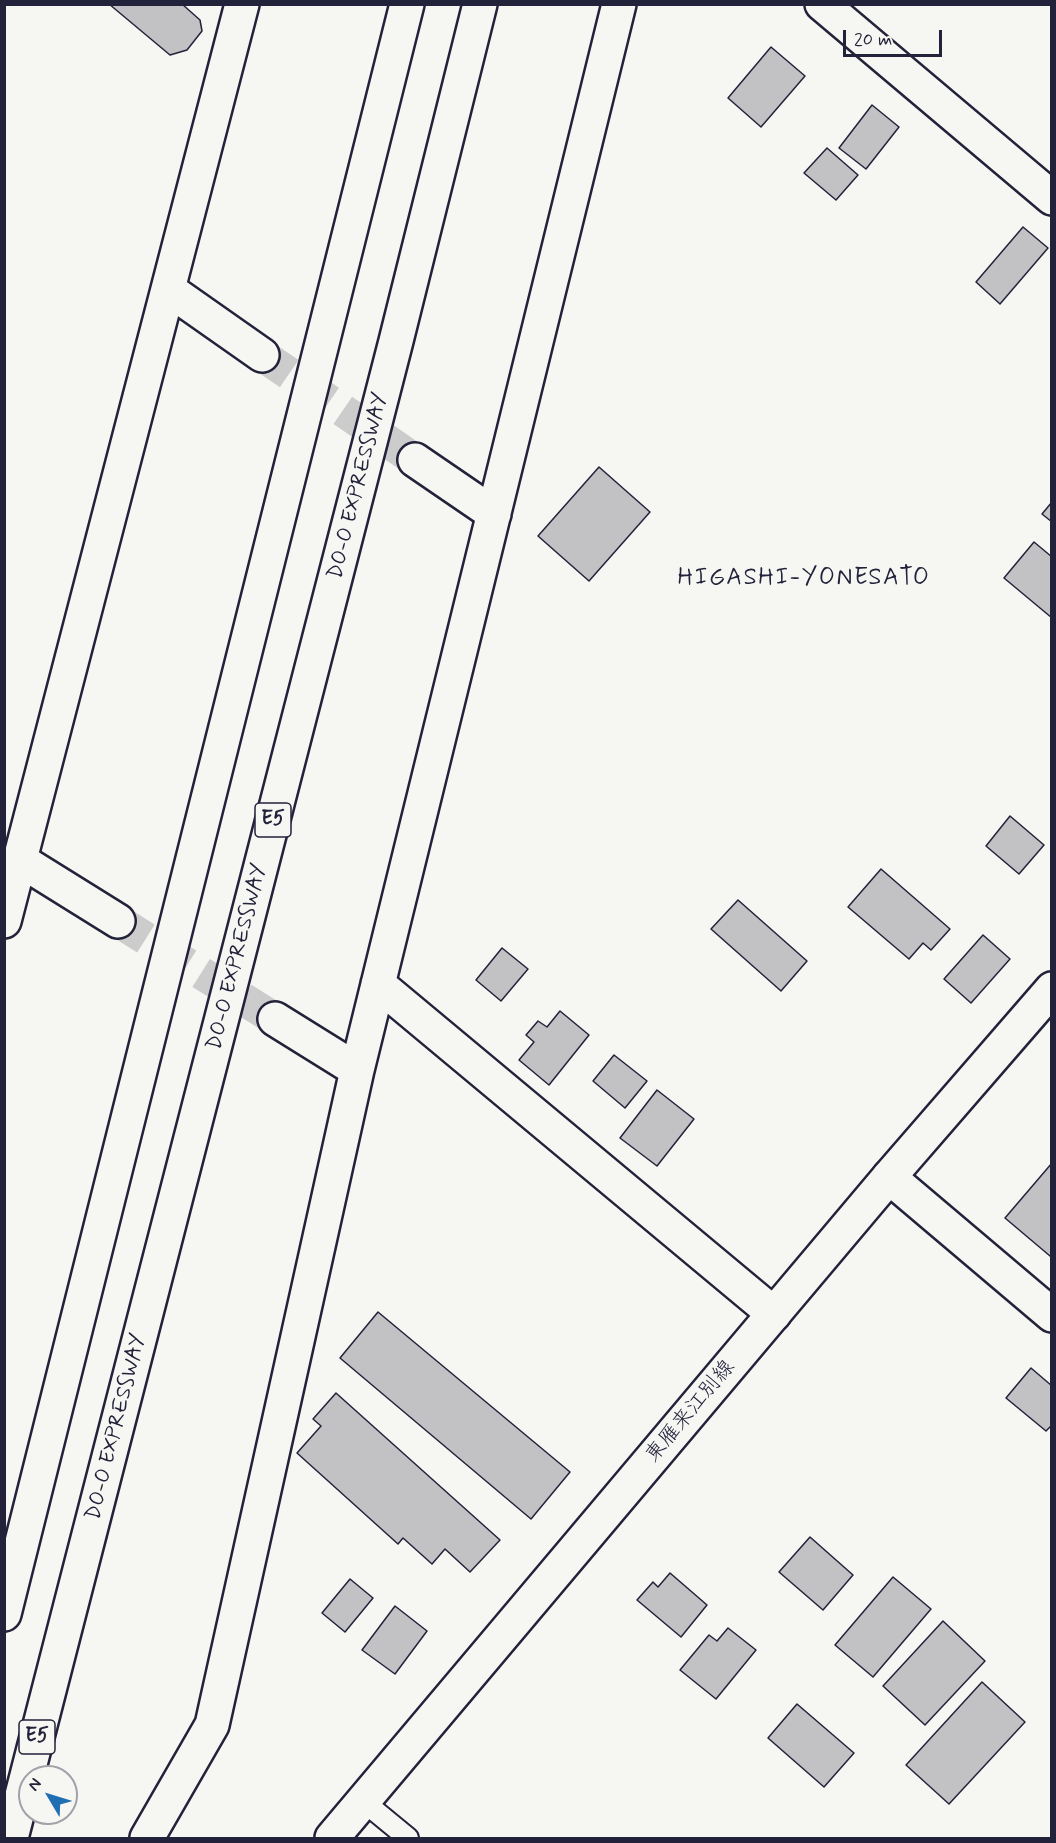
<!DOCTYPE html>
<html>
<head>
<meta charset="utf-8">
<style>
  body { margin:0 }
  #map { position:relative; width:1056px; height:1843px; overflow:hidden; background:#f6f6f2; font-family:Mynerve,sans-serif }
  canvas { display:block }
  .frame { position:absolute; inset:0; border:6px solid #22223b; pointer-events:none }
  .north { position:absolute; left:18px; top:1765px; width:60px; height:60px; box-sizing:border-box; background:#f6f6f2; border:2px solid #a1a1a9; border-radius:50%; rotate:308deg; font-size:16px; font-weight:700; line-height:24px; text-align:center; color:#22223b }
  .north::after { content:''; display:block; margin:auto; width:21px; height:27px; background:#1f6fb2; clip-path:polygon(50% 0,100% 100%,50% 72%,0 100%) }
  .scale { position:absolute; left:843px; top:30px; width:99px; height:27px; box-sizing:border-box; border:3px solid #22223b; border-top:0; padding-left:8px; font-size:18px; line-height:21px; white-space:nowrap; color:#22223b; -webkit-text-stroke:4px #f6f6f2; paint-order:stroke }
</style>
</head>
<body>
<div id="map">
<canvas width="1056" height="1843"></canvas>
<div class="frame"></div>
<div class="north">N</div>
<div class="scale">20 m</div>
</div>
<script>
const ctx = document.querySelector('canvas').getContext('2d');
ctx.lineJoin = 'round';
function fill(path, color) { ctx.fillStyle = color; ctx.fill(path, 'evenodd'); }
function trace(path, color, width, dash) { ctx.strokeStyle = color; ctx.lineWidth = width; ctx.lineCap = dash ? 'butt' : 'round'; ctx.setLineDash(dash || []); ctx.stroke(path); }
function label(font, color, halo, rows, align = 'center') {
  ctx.font = font + ' Mynerve,"Klee One",sans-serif'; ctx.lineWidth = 4.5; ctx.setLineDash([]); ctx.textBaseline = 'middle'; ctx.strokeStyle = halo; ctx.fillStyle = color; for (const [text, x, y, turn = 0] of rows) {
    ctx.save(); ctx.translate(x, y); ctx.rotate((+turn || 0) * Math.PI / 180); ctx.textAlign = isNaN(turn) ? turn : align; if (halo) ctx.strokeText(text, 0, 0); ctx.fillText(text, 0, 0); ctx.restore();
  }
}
const building = new Path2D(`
  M109,4H182L200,20L202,31L187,50L170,55Z
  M771,47L805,76L761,127L728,98Z
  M872,105L899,127L866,169L839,148Z
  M827,148L858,175L836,200L804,173Z
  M1023,227L1048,248L1000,304L976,282Z
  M599,467L650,512L589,581L538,536Z
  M1052,502V522L1042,514Z
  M1034,542L1052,557V618L1004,578Z
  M1010,816L1044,845L1019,874L986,846Z
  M881,869L950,929L931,950L923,943L909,959L848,907Z
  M738,900L807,961L781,991L711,929Z
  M983,935L1010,959L971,1003L944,979Z
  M502,948L528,969L501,1001L476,980Z
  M560,1011L589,1035L549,1085L519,1060L534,1042L526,1035L538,1021L547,1027Z
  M614,1055L647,1081L625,1108L593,1081Z
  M657,1090L694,1119L657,1166L620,1138Z
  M1052,1163V1254L1050,1256L1005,1218Z
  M378,1312L570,1472L531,1519L340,1358Z
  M1031,1368L1052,1386V1425L1046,1431L1006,1398Z
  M336,1393L500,1540L470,1572L445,1549L432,1564L403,1538L398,1544L297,1453L321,1426L313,1419Z
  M810,1537L853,1575L823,1610L779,1572Z
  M670,1573L707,1605L681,1637L637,1600L653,1582L658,1587Z
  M893,1577L931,1609L873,1677L835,1645Z
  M350,1579L373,1598L345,1632L322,1613Z
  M395,1606L427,1631L395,1674L362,1650Z
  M943,1621L985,1661L925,1725L883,1686Z
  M728,1628L756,1650L716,1699L680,1670L709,1635L717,1641Z
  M982,1682L1025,1722L949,1804L906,1765Z
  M797,1704L854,1753L824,1787L768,1738Z`);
fill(building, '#c2c2c4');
trace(building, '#22223b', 1.5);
trace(new Path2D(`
  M262,355L415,460
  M118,921L275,1019`), '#cccccd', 33, [33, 16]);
const lane = new Path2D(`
  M363,1801L408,1838`);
const street = new Path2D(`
  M822,4L1052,198
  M168,289L262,355
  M415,460L494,514
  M20,860L118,921
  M4,921L242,4
  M378,984L774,1314
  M275,1019L357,1070
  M889,1177L1052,1315
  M147,1838L212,1725L357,1070L619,4`);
const secondary = new Path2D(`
  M332,1838L889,1177L1052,989`);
const highway = new Path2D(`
  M4,1614L407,4
  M11,1838L396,341L480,4`);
trace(lane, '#22223b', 24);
trace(street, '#22223b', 38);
trace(secondary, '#22223b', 38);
trace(highway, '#22223b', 38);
trace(lane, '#f6f6f2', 20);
trace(street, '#f6f6f2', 33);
trace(secondary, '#f6f6f2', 33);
trace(highway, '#f6f6f2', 33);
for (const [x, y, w] of [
  [273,820,36],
  [37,1737,36]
]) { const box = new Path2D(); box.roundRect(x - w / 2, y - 17, w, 34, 4.5); ctx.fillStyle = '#f6f6f2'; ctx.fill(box); trace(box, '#22223b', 1.5); }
label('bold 20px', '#22223b', null, [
  ["E5",273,820],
  ["E5",37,1737]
]);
label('21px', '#22223b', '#f6f6f2', [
  ["DO-O EXPRESSWAY",359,486,-76],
  ["DO-O EXPRESSWAY",238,957,-76],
  ["東雁来江別線",691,1412,-50],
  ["DO-O EXPRESSWAY",117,1427,-76]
]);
ctx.letterSpacing = '1.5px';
label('24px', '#22223b', '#f6f6f2', [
  ["HIGASHI-YONESATO",804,579]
]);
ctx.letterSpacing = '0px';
</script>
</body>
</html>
